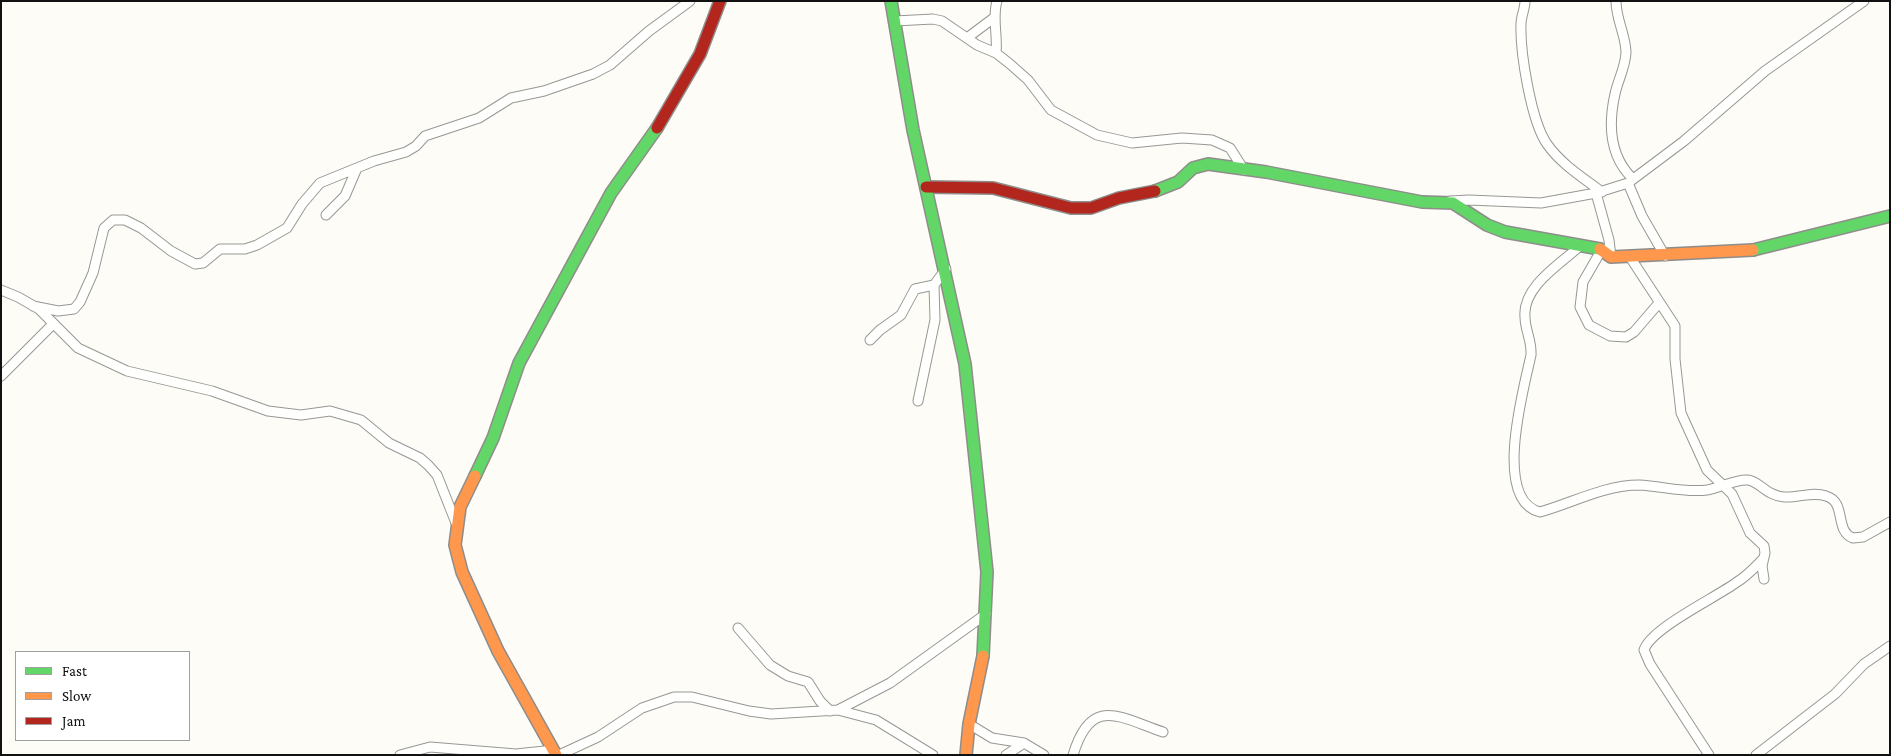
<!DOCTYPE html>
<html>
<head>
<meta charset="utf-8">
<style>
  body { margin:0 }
  #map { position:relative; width:1891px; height:756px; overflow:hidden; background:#fdfcf7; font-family:"Crimson Pro",serif }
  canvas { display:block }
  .frame { position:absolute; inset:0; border:2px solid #111; pointer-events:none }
  .legend { position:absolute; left:15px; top:651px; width:175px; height:90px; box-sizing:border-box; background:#fff; border:1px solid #a0a0a0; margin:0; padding:6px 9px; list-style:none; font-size:15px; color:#111 }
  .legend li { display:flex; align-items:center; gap:10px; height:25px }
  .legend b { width:25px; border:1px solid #a0a0a0 }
</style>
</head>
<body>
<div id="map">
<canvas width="1891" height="756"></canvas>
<div class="frame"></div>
<ul class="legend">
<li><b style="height:6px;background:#63d668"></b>Fast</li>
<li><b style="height:6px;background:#ff974d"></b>Slow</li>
<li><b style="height:6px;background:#b3261e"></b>Jam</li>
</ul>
</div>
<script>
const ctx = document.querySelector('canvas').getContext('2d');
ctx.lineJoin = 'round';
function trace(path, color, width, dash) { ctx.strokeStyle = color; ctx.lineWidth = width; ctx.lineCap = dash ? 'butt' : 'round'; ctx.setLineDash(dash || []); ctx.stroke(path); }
const street = new Path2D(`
  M1525,1C1525,9 1521,16 1521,24C1520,52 1531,121 1547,144C1561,164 1582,177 1602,192
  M1616,1C1616,20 1626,35 1626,53C1625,68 1618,80 1615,94C1608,125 1609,156 1633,179
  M895,21L933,19L942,21L977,45L996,53L1010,64L1028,80L1051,110L1097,135L1132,143L1182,138L1212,140L1230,148L1244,170
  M967,38L995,17
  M996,53C998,36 992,18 997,1
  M1628,183L1642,216L1665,256
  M1596,193L1609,240L1611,257
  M1450,201L1469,200L1541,203L1596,193L1628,183L1684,141L1765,71L1864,1
  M326,215L345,196L357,168
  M1580,246C1560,264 1522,287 1525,317C1525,330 1532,341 1531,355C1524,388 1492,500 1540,512C1572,503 1605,485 1639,485C1662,486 1684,493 1707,490C1720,488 1735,479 1748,480C1759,481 1767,496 1784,497C1798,498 1813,491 1826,496C1847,502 1834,531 1853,538L1863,537L1890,522
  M1602,249L1583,282L1580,307L1589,325L1610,336L1626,337L1634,332L1659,303
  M1630,257L1675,326V359L1681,413L1707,470L1732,494L1750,533L1764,546L1765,553L1762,566L1764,579
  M1,290L18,297L39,309L78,348L127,371L212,391L268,411L301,415L330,411L361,420L389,443L420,458L428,465L437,475L456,523
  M33,306L58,311L74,309L80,302L93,273L104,228L113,220H125L141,228L171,251L195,264L203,263L220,249H245L257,245L287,228L302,204L320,183L374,161L406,152L416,146L425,136L479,118L511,98L544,91L593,74L610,65L649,31L690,1
  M870,340L880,330L901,315L915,289L934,285
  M1,376L53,324
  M918,401L935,320L934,285L946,269
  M738,628L770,665L788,676L808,682L820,701L830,711
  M838,710L876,720L933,755
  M969,724L992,738L1024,743L1044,755
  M400,755L430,747L516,754L554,750
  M559,755L598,737L642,708L674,697H692L749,711L771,714L838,710L890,683L986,614
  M1006,755L1024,743
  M1073,755C1091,695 1119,717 1163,732
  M1709,755L1650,664L1644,650C1651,628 1717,597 1737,582C1747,576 1755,567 1763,559
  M1756,755L1835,694L1864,664L1890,646`);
const fast = new Path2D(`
  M891,1L913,130L965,364L987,572L983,656
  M1155,191L1178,182L1193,168L1208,164L1266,172L1422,202L1453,203L1487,225L1505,232L1600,249
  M1753,250L1890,216
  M475,476L493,438L519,363L611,193L657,128`);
const slow = new Path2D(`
  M1600,249L1611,257L1753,250
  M475,476L460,507L455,545L462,572L498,651L556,755
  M966,755L969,724L983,656`);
const jam = new Path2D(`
  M657,128L700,54L720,1
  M926,187L993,188L1071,208H1091L1119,198L1155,191`);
trace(street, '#979795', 11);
trace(fast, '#8e8d8b', 14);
trace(slow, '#8e8d8b', 14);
trace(jam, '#8e8d8b', 14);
trace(street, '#fffffe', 9);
trace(fast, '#63d668', 11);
trace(slow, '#ff974d', 11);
trace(jam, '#b3261e', 11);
</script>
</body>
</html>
